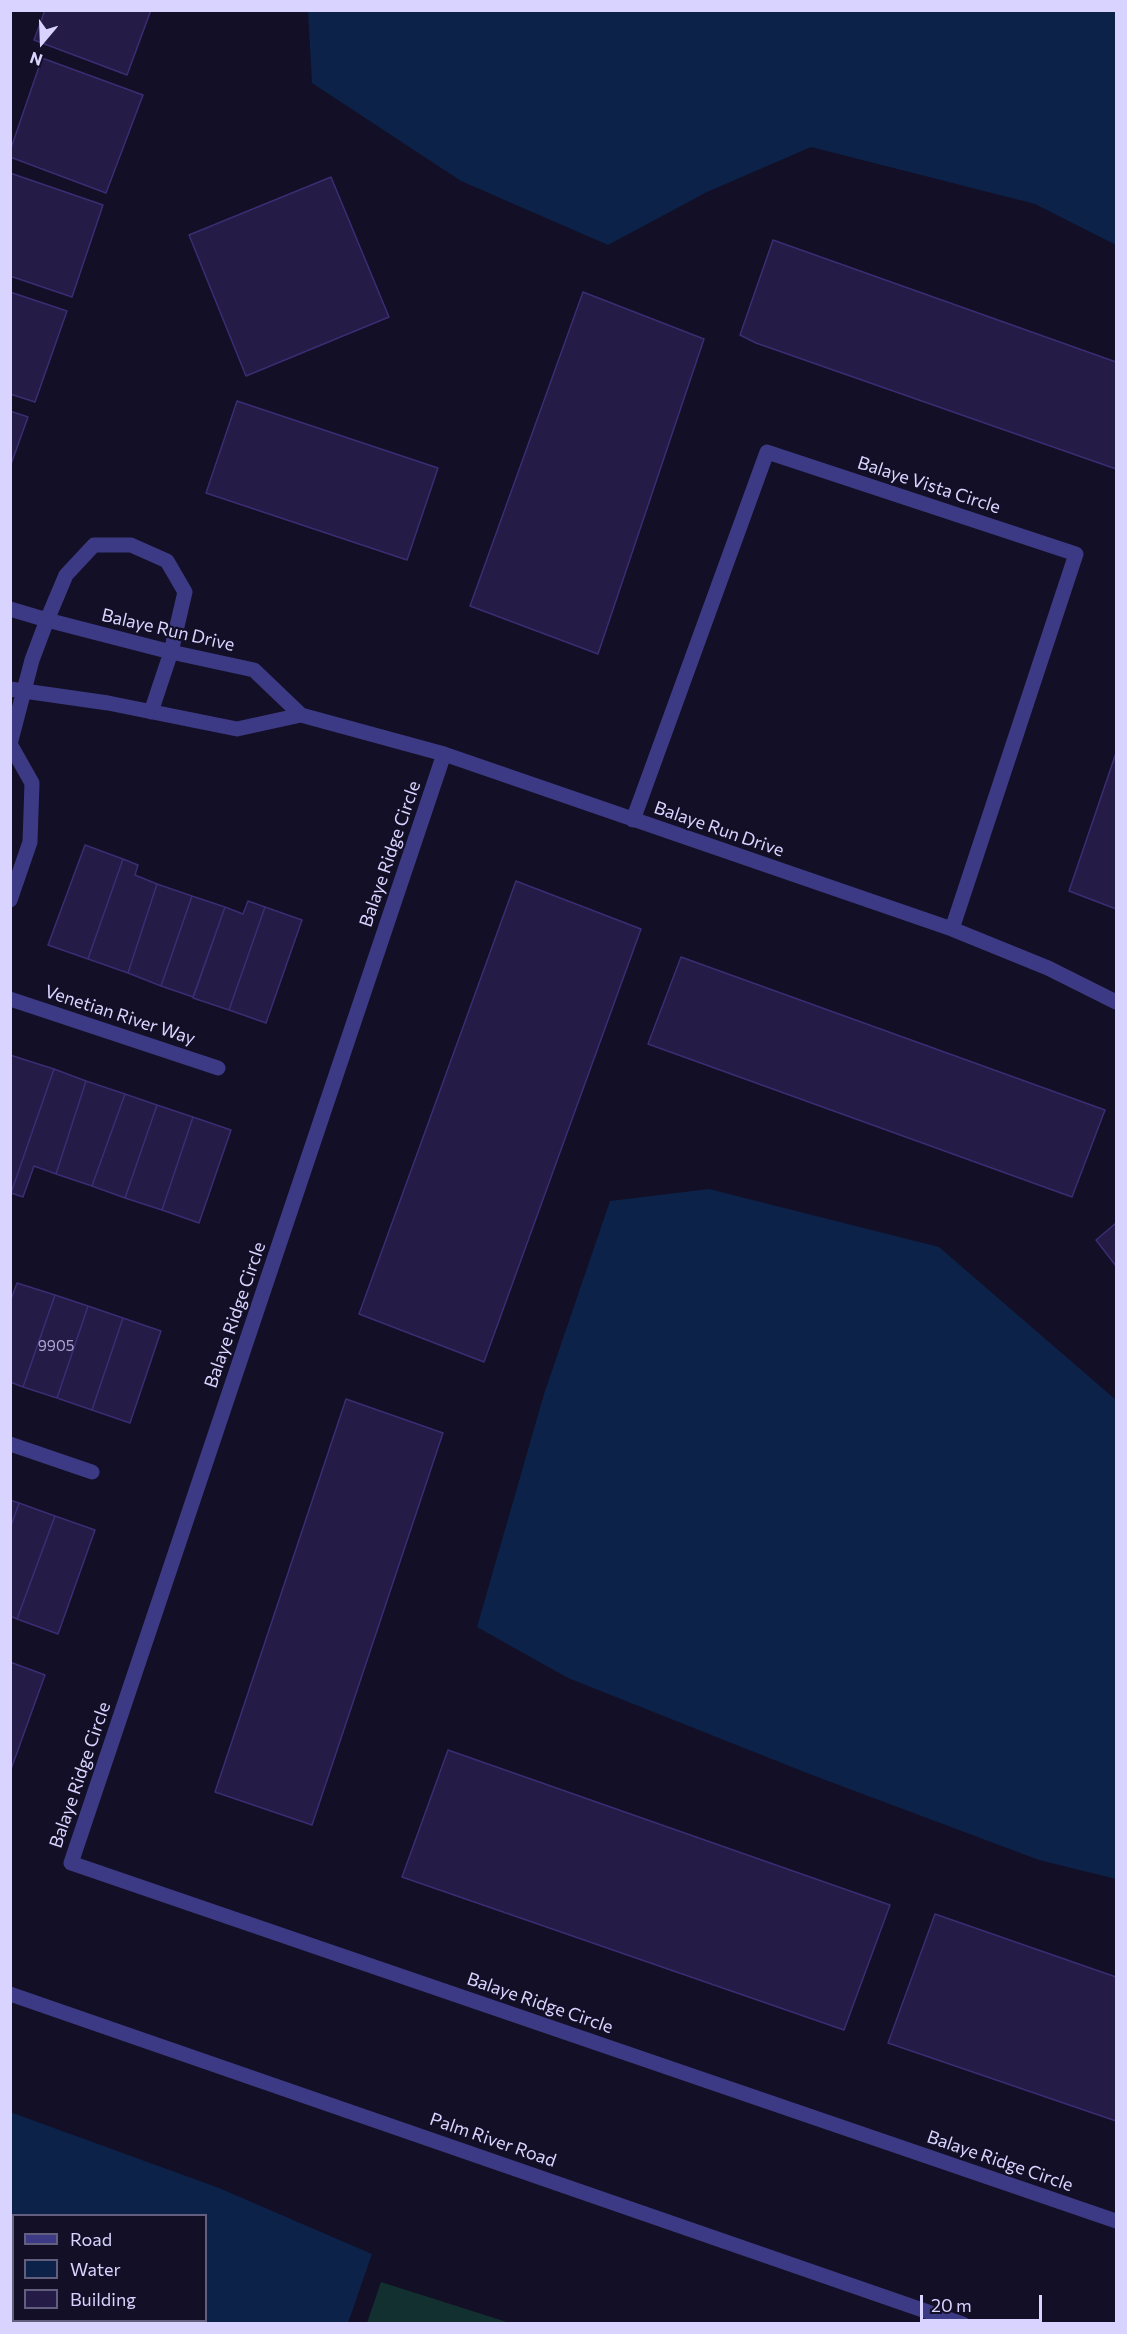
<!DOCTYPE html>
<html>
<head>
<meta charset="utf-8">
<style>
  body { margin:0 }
  #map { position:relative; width:1127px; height:2334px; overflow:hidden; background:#130f26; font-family:Commissioner,sans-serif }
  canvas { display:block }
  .frame { position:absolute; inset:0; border:12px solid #d9d4ff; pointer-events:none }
  .legend { position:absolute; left:12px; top:2214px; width:195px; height:108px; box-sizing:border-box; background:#130f26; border:2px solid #625e7d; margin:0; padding:8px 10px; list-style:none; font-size:18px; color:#d9d4ff }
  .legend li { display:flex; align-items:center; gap:12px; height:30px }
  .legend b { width:30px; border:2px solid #625e7d }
  .north { position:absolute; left:12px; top:12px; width:60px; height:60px; -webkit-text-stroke:4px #130f26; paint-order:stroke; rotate:199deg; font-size:16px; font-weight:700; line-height:24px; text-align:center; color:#d9d4ff }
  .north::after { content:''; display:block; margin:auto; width:21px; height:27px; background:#d9d4ff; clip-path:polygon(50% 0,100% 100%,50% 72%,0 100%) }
  .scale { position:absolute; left:920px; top:2295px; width:122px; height:27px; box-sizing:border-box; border:3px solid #d9d4ff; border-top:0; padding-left:8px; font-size:18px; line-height:21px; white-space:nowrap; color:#d9d4ff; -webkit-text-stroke:4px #130f26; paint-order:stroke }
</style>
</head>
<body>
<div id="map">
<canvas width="1127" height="2334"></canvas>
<div class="frame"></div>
<ul class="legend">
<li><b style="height:8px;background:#3d3a85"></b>Road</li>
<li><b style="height:16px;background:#0c2248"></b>Water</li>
<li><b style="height:16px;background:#241b47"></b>Building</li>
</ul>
<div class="north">N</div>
<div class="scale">20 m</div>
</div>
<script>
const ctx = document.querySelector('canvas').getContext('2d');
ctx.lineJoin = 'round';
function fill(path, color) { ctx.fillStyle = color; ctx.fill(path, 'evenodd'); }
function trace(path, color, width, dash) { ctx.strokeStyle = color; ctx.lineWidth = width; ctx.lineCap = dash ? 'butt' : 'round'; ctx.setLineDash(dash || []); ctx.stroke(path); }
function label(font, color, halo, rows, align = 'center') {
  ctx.font = font + ' Commissioner,sans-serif'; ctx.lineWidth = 4.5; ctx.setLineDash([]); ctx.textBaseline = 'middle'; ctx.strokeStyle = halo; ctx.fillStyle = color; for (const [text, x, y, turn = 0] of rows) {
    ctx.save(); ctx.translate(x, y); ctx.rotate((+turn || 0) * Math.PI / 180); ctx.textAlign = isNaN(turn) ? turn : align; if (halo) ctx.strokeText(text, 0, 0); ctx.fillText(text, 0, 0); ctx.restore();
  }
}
fill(new Path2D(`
  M381,2282L510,2323H367Z`), '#12302f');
fill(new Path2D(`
  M308,11H1116V245L1035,204L811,147L707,192L608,245L461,181L312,83Z
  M709,1189L939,1247L1116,1400V1879L1039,1860L812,1775L568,1678L477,1627L544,1394L610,1201Z
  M10,2112L219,2188L372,2254L348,2323H11ZM14,2216H206V2320H14Z`), '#0c2248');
const building = new Path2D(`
  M45,10H151L127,75L34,40Z
  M42,58L143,95L106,193L10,157V151Z
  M10,173L103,205L72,297L10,276Z
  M331,177L389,317L246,376L189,235Z
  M773,240L1116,362V469L756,343L740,335Z
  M10,292L67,311L35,402L10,394Z
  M583,292L704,339L598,654L470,606Z
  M237,401L438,468L407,560L206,493Z
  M10,411L28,417L10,467Z
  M1116,753V909L1069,891Z
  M85,845L123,859L88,959L48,945Z
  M123,859L138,865L135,875L157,884L128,973L88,959Z
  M516,881L641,929L484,1362L359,1314Z
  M157,884L192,896L161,986L128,973Z
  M192,896L225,907L193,997L161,986Z
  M248,901L265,907L229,1010L193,998L225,907L243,914Z
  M265,907L302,920L266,1023L229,1010Z
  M681,957L1105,1110L1072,1197L648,1044Z
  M10,1055L54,1069L11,1193H10Z
  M54,1069L86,1081L56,1174L34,1166L23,1197L11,1193Z
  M86,1081L125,1094L92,1186L56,1174Z
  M125,1094L157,1105L125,1198L92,1186Z
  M157,1105L193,1117L162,1210L125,1198Z
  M193,1117L231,1130L199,1223L162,1210Z
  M1116,1223V1266L1096,1240Z
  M17,1283L55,1295L23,1387L10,1382V1302Z
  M55,1295L88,1306L57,1398L23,1387Z
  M88,1306L123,1318L92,1410L57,1398Z
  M123,1318L161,1331L130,1423L92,1410Z
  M346,1399L443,1433L312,1825L215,1792Z
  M10,1500L19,1503L10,1529Z
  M19,1503L55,1516L17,1619L10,1616V1529Z
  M55,1516L95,1530L58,1634L17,1619Z
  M10,1662L45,1675L10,1772Z
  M448,1750L890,1905L844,2030L402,1877Z
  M935,1914L1116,1977V2121L888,2043Z`);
fill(building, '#241b47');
trace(building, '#3b2d73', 1.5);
trace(new Path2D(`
  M10,609L47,620L171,652L254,670L301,715
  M10,689L108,703L237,729L301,715L444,754L952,929L1048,968L1116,1002
  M10,744L32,660L47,620L66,575L94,545H131L167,561L185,592L171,652L151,712
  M10,744L32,783L30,842L10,900
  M444,754L71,1863L1116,2221
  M633,820L767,452L1076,554L952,929
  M10,999L218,1068
  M10,1444L92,1472
  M10,1994L963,2324`), '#3d3a85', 15);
label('15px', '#aca6d1', null, [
  ["9905",56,1346]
]);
label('18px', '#d9d4ff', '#130f26', [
  ["Balaye Vista Circle",929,485,18],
  ["Balaye Run Drive",168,630,13],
  ["Balaye Run Drive",719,829,19],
  ["Balaye Ridge Circle",390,854,-71],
  ["Venetian River Way",120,1015,18],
  ["Balaye Ridge Circle",235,1315,-71],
  ["Balaye Ridge Circle",80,1775,-71],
  ["Balaye Ridge Circle",540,2003,19],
  ["Palm River Road",493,2140,19],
  ["Balaye Ridge Circle",1000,2161,19]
]);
</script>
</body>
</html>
